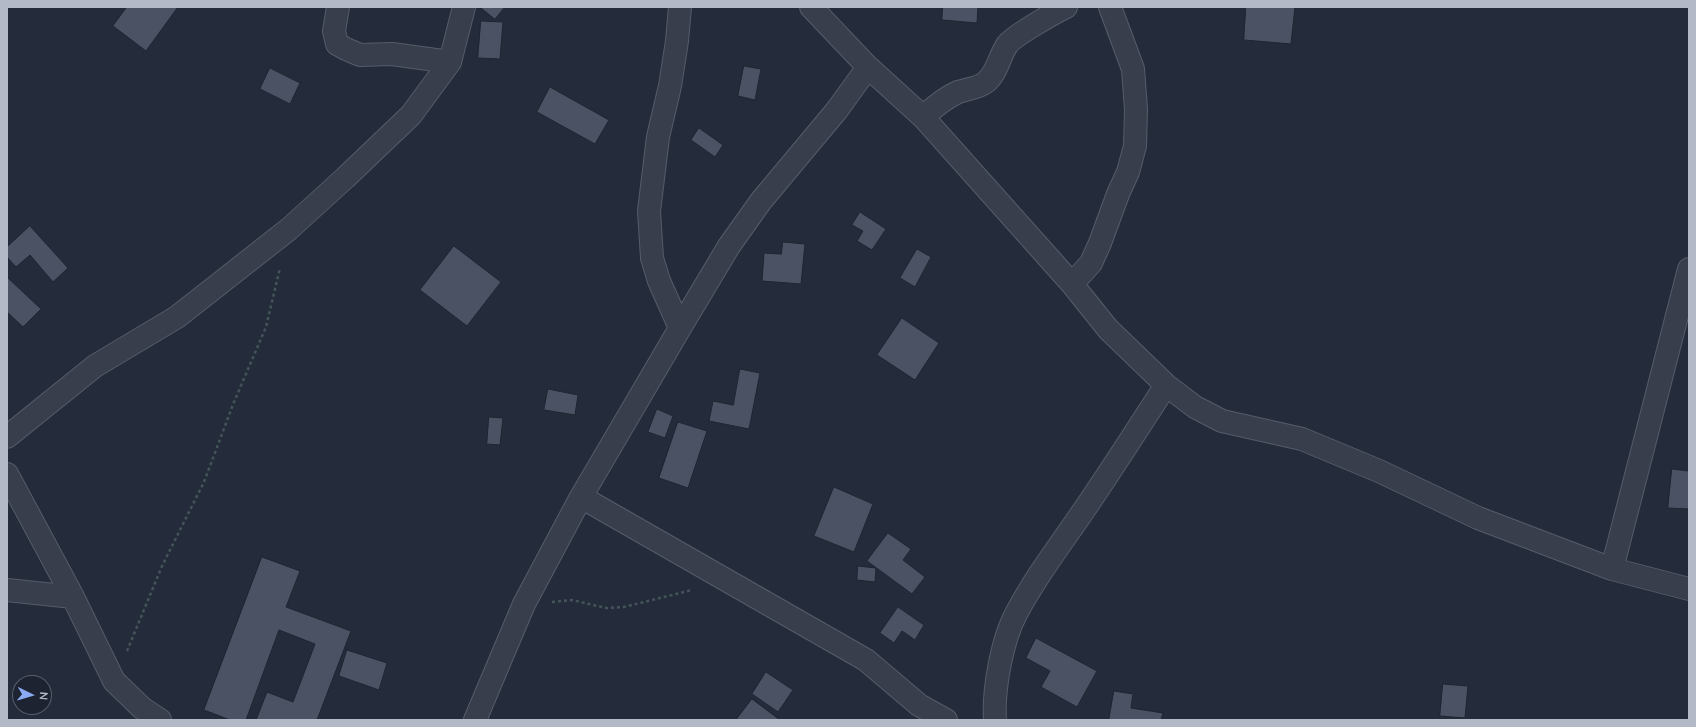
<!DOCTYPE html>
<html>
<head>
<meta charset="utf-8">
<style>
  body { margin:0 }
  #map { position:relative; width:1696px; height:727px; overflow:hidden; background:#242c3b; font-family:"Nunito Sans",sans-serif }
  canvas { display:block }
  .frame { position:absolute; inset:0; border:8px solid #b3b9c7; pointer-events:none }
  .north { position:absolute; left:12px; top:675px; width:40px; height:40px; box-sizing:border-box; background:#1d2330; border:1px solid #595f6c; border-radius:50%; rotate:95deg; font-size:11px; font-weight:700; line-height:16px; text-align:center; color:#b3b9c7 }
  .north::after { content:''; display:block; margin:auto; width:14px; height:18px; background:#8ca9f3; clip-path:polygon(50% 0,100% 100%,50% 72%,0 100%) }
</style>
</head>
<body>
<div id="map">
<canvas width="1696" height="727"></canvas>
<div class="frame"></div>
<div class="north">N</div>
</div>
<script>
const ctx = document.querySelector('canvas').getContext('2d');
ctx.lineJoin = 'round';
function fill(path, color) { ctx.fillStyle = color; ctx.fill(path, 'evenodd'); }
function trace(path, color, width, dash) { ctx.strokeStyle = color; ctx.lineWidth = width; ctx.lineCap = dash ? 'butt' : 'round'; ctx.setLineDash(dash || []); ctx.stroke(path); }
const building = new Path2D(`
  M127,7H178L146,51L113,26Z
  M480,7H505L495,19Z
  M943,7H978L977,23L942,20Z
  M1246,7H1295L1291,44L1244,40Z
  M481,21L503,22L500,59L478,58Z
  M744,66L761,69L755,100L738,96Z
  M270,68L300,83L290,104L260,89Z
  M550,87L609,120L595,144L537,112Z
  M699,128L723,145L715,157L691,140Z
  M860,212L886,229L872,250L857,241L863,231L852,225Z
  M30,226L68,268L53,282L30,255L16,267L7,257V247Z
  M783,242L805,244L801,284L762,281L764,253L781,254Z
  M454,246L501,282L467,326L420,290Z
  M917,249L931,257L915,287L900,278Z
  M7,277L41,309L23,327L7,312Z
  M902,318L939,343L915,380L877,355Z
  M740,369L760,373L749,429L709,421L713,401L733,405Z
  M548,389L578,395L575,415L544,410Z
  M657,409L673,416L665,438L648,432Z
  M489,417L503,418L500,445L487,444Z
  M678,422L707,431L688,488L659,478Z
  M1672,469L1689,471V509L1668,508Z
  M834,487L873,504L854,552L814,536Z
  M888,533L911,549L903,560L925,577L912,594L867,561Z
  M262,557L300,571L286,607L351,631L317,720H256L267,692L293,702L315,644L279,630L246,720H230L204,710Z
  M858,566L876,568L875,582L857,580Z
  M898,607L924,625L915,640L902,631L894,643L880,633Z
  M1036,638L1097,671L1077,707L1041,687L1050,671L1026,658Z
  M347,650L387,663L379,690L339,676Z
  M766,672L793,690L778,712L752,694Z
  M1443,684L1468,686L1465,718L1440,716Z
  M1114,691L1133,694L1131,708L1163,713L1161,720H1109Z
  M752,699L780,720H736Z`);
fill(building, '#4a5264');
trace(building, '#1f2532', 1);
const street = new Path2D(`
  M338,7L334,31L337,44L346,49L360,55L392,54L450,62
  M811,7L868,67L923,117L1072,284L1108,329L1166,385L1195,407L1222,421L1302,439L1379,471L1478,518L1612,569L1689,589
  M923,117C934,107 945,98 958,92C967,89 979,88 986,82C997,73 999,57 1007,45C1013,36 1054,13 1066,7
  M1072,284L1091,263L1100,243L1118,194L1128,172L1135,146L1136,109L1133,69L1110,7
  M680,328L659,281L652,258L649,211L658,137L670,86L677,41L680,7
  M7,437L95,366L177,317L289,229L345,178L411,115L450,62L464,7
  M7,474L73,597L114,681L142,708L160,720
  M581,497L866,660L919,705L946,720
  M1612,569L1689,269
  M7,590L73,597
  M475,720L524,604L581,497L680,328L729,246L761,201L837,110L868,67
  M995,720C993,690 1002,640 1016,614C1035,577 1061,544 1084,510C1112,469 1139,427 1166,385`);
trace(street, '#565c69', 24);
trace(new Path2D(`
  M552,602L572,600L606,608L624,607L692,590
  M127,651L162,566L204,482L234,402L266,327L280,268`), '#445559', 2.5, [3, 3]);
trace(street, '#383e4b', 22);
</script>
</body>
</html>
